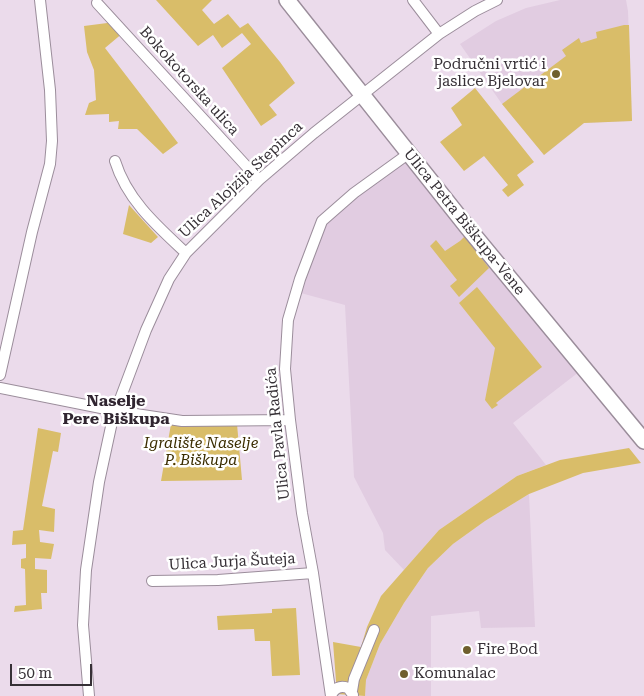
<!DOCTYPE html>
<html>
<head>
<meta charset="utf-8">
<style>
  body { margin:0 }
  #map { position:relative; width:644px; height:696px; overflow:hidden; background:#ebdbeb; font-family:"Roboto Serif",serif }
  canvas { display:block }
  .scale { position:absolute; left:10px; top:664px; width:82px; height:22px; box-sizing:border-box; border:2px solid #363036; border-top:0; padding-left:6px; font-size:15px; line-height:18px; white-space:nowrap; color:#363036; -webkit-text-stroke:4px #fff; paint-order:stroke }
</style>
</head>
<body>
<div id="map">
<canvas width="644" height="696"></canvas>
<div class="scale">50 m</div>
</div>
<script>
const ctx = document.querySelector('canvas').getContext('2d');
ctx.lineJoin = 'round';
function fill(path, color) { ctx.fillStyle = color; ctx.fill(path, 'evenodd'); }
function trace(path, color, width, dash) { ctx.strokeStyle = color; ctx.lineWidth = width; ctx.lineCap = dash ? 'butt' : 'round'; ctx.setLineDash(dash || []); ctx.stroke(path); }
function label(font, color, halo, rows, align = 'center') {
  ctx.font = font + ' "Roboto Serif",serif'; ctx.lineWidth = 5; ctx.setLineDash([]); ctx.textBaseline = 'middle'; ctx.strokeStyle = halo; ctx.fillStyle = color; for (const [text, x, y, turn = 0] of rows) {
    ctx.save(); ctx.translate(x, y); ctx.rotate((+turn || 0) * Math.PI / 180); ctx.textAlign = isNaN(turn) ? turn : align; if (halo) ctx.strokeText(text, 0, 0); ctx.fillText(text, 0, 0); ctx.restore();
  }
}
fill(new Path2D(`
  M560,0H626L628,11L632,121L584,123L544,155L502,104L460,44L496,21L526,8Z
  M408,154L584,368L513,423L546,465L517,476L439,530L404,570L385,550L383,533L354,477L345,305L297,292L322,221Z
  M529,494L535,627L481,628L479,611L431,616V696H365L366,680L380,644L404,603L428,568L453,544L485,521Z`), '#e1cce1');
fill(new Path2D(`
  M156,0H212L202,10L214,24L228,14L240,28L248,23L280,62L295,83L269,105L277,115L261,126L222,68L251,44L242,33L222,48L213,35L198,46Z
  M115,22L124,32L105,48L178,143L163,154L137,129H118L119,121L109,122V114L85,115L89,103L96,100L94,70L87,52L84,26Z
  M624,25H629L632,121L584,123L544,155L502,104L566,56L562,50L579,38L581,43L597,38L596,32Z
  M475,88L534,162L517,175L524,185L508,197L502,190L508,185L484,156L464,171L440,142L462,125L451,108Z
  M129,205L158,237L151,243L123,234Z
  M465,236L489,268L459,297L450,286L457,280L430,246L436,240L445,251L460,241Z
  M477,287L542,367L496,403L498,405L492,409L485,400L495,348L459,303Z
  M171,424H237L242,480L161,481Z
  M38,428L61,433L58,452L53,451L42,506L55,509L54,532L39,530L40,542L54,544L51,559L35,558V569L47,570V593H41L42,609L14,612L15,606L26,605L25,569L21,568V559L26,558V544L12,545L13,531L23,530Z
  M629,448L641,463L583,473L529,494L485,521L453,544L428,568L404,603L380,644L366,680L365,696L337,694L333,642L361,647L367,627L381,596L439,530L517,476L560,460Z
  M296,608L300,675L272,676L270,641H255L254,629L218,630L217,616L272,613V609Z`), '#d9bd69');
const street = new Path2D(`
  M413,0L439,34
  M97,3L259,180
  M115,161C127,200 157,226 186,253
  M0,375L32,232L50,164L52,141L50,90L40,0
  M0,388L116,411L182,421L290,420
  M152,581L218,580L313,573
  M352,691L354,679L374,630
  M89,696L83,625L86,570L99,482L112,422L119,402L146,330L169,279L186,253L259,180L314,133L439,34L475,11L497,0
  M331,696L313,573L302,513L290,420L285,369L288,320L300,279L322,221L354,193L408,154
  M331,696C334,688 340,685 348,688L353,695`);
const secondary = new Path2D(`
  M287,0L468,228L644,441`);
trace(street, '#9b8d9b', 12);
trace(secondary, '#9b8d9b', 18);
trace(street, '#fff', 10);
trace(secondary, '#fff', 15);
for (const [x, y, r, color] of [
  [556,74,5,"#6f5f2d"],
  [467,650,5,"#6f5f2d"],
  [404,674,5,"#6f5f2d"]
]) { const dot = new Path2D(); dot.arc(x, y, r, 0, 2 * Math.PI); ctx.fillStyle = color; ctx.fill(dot); trace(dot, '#fff', 2); }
label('15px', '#363036', '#fff', [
  ["Područni vrtić i",546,65,"right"],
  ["jaslice Bjelovar",546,82,"right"],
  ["Fire Bod",477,650],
  ["Komunalac",414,674]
], 'left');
label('15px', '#363036', '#fff', [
  ["Bokokotorska ulica",189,81,48],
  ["Ulica Alojzija Stepinca",241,180,-43],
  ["Ulica Petra Biškupa-Vene",464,222,51],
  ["Ulica Pavla Radića",278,434,-96],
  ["Ulica Jurja Šuteja",232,562,-3]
]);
label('italic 15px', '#3b2d00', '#fff', [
  ["Igralište Naselje",201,444],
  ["P. Biškupa",201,461]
]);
label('bold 16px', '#302530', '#fff', [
  ["Naselje",116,401],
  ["Pere Biškupa",116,419]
]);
</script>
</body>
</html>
